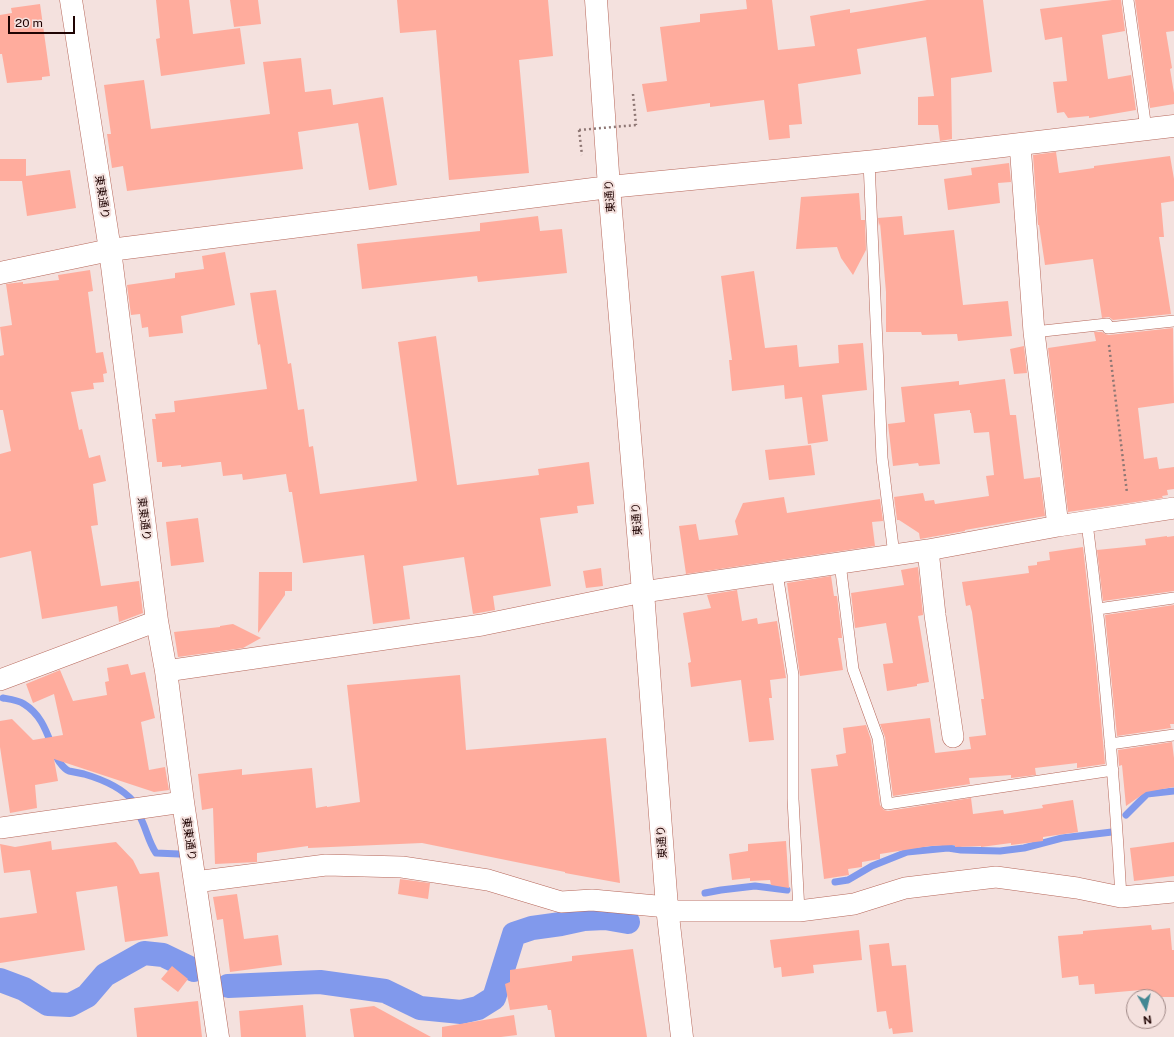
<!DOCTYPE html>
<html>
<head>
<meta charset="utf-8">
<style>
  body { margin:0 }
  #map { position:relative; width:1174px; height:1037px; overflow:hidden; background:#f4e1de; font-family:"Public Sans",sans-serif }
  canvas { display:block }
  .north { position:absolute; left:1126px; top:989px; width:40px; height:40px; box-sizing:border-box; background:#f4e1de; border:1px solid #9f8886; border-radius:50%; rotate:172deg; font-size:11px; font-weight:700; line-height:16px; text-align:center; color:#1f0302 }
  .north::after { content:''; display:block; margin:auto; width:14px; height:18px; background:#428793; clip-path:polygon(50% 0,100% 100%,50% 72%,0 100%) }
  .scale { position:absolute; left:8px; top:16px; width:67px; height:18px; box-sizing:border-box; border:2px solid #1f0302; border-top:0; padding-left:5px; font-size:12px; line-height:14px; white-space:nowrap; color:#1f0302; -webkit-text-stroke:3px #f4e1de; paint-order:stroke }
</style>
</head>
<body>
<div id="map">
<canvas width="1174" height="1037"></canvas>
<div class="north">N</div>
<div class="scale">20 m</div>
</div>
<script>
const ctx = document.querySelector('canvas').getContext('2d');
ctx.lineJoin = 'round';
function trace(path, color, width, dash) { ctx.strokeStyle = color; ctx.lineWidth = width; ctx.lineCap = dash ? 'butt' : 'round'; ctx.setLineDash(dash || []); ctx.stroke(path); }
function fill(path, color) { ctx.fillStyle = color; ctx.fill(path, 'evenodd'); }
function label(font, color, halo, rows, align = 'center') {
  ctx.font = font + ' "Public Sans","Noto Sans JP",sans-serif'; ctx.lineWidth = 4; ctx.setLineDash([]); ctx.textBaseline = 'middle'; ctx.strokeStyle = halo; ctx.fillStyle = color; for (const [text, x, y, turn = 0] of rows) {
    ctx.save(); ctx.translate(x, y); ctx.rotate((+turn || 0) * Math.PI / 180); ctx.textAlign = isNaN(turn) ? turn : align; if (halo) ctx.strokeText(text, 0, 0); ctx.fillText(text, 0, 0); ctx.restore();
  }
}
trace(new Path2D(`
  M3,698C9,699 18,700 24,704C45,717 48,739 58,760C61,764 64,769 69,771C74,772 79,773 84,774C101,779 121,787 133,801
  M139,815C146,827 148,841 156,853L179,854
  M1126,815L1147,794L1174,791
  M835,882L848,880L872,866L907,852L948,848L961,850L1000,851L1024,848L1062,838L1112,832
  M705,893L721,890L755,886L787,890`), '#8199ec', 7);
trace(new Path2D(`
  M0,980L24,989L48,1004L70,1005L87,996L105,975L144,953L163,955L194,970
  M228,986L320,982L385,991L420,1008L461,1012L478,1008L494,998L514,934L532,928L561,924L584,919L605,918L628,922`), '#8199ec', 24);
fill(new Path2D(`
  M156,0H189L193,34L240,28L245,64L161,76L156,39L160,38Z
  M230,0H258L261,24L234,27Z
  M397,0H548L553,56L519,60L529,173L449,180L436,30L400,33Z
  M746,0H772L778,50L815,46L810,16L850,9V13L927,0H983L992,72L951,78L952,139L940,141L938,125H918V97L934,96L926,37L857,49L861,74L798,84L802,124L789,125L790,138L769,140L764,100L710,107V103L647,112L642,84L667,81L660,27L700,22V14L747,9Z
  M1112,0H1121L1125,31L1102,35L1108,79L1131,75L1136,110L1089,118V116L1068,118L1064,112L1057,113L1053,82L1067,81L1062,37L1045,40L1040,9Z
  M1135,0H1174V31L1166,32L1172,68L1170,69L1174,93V104L1150,108Z
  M40,4L50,76L42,77V80L7,83L2,54H0V15L12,13L11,8Z
  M301,58L305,92L331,89L333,105L383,97L397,185L369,190L358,123L298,132L303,169L127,191L123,166L112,168L107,134H111L104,85L144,80L151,129L270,114L263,62Z
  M1056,152L1059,173L1094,168V166L1170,156L1174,179V201L1161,203L1164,237H1159L1171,314L1113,320L1109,317L1102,318L1093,259L1045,265L1039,225H1038L1033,155Z
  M0,159H26V176L70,170L76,208L27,216L22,181H0Z
  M1009,163L1011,182L998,183L1000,203L948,210L944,179L972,175L971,168Z
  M859,193L861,220H865L866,250L853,275L841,258L837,247L796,249L801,197Z
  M538,216L540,231L562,229L567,273L478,282L477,276L362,289L357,244L480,231V223Z
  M902,216L904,235L954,230L963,305L1008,301L1012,336L958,341L957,334L922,335L921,332H886V292L880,223L879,226L878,218Z
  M225,252L235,305L181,316L183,333L149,337L148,327L142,328L140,314L131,315L127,285L175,278V273L204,269L202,256Z
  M90,270L93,291L88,292L96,353L103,352L107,373L103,374L104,382L93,383L94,389L71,392L79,430L82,429L89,458L100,455L106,481L93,484L98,525L91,526L101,586L139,581L143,613L119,622L117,606L42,619L31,551L0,558V454L11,451L3,410H0V356L4,355L0,327L12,325L6,284L23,282V284L59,280L58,275Z
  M754,271L765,348L797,345L799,367L839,363L838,345L863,343L867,390L822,395L828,441L808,444L802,397L785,399L784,385L732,391L729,360H732L721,276Z
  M276,290L288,364L291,363L298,410L304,409L309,447L313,446L320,494L417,481L398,342L436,336L457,485L539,475L538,469L589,462L594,504L577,506L578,513L540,518L551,586L493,596L495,610L473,614L464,557L403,566L410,619L373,624L364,555L303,563L292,492H289L286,474L243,480L242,474L223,476L221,462H219L181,467V465L162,467V462H157L152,419H156L155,414L175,412L174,401L267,389L260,344L258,345L250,293Z
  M1173,328L1174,403L1138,408L1144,459L1157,457L1159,469L1174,467V489L1167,490L1168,495L1162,496L1163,498L1068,512L1048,348L1096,341L1094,332H1102L1105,334L1109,335Z
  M1024,346L1027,373L1014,374L1010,349Z
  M1005,379L1010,415H1016L1024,479L1040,477L1045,516L965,530V531L920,539L919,533L899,520H897L894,497L923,493L925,501L934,500L935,504L989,496L986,476L994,475L989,432L974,433L971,413H970V410L934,414L940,464L919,466L918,463L893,466L888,424L905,422L901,387L959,381V385Z
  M811,445L815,475L769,480L765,450Z
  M784,497L787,513L880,499L883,521L872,522L875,546L686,574L679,526L696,524L699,540L738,535L735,521L743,503Z
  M198,518L204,562L171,566L166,522Z
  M1167,536V537L1174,536V591L1103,601L1097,550L1146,545L1145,539Z
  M1083,547L1096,664L1105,764L1077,768V763L1035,768L1036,775L1011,778V775L969,778L970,784L893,796L885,737L880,724L930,718L935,753L971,749L969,737L986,735L981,699H984L972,612L970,605L966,606L962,582L1029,573L1028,566L1037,565V562L1050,560L1049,552Z
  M918,567L923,615L918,616L929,682L917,684V686L887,691L883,664L893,663L886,623L855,628L851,593L904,585L901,570Z
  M601,568L603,586L586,588L583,571Z
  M259,572H292V591H285V595L258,633Z
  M831,576L834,596H837L842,638H838L843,670L800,676L787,583Z
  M737,590L742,621L757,618L758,624L777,621L786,678L770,680L772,698H769L774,740L749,742L741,680L691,687L688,663L691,662L683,613L711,608L707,595Z
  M1174,605V724H1170L1171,728L1117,736L1105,615Z
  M233,624L261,638L243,648L178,657L174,632L220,627V626Z
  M128,664L131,675L145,672L155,718L141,722L149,770L165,767L169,790L154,792L54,759L58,781L35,785L37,808L10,813L0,747V721L12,719L33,740L63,735L54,694L33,703L26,684L60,670L73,701L107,695L105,682L109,681L107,668Z
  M460,675L466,750L606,738L620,883L565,873V872L422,843L308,848V846L257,853V862L215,864L213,808L202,810L198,774L242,769V775L312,768L316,808L327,806V807L360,802L347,685Z
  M866,725L871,740L880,805L884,810L888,811L971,798L973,814L1003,810L1004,814L1043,808L1042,805L1073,800L1078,832L1043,837V841L1011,845V843L981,847V846L955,847V845L930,846L880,854V859L862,862V867L848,869L849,875L824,879L811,769L838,766L836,755L846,753L843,728Z
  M1172,742L1174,758V787L1146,792L1126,806L1122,765L1119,766L1118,750Z
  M51,841L52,850L116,842L133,860L140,874L159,872L168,936L125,942L117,886L76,892L85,950L0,963V918L37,913L30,870L4,873L0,844L15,847Z
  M786,841L789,888L771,885L770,880L750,881V878L732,880L729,854L748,851V844Z
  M1174,842V876L1134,881L1130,848Z
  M400,879L430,883L428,899L398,894Z
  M237,894L244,939L278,935L282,965L230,972L223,919L217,920L213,897Z
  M1151,925L1152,930L1170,928L1172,950H1174V997H1148L1147,990L1141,991V990L1095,994L1094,984L1079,985L1078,976L1062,978L1058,936L1083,934V931Z
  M859,930L862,960L813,965L814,973L782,977L781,967L774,968L770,940Z
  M889,943L892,966L906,965L913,1032L893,1034L892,1028L889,1029L886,1011L877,1012L869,945Z
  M633,949L647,1037H555L551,1010H548L547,1005L510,1010L505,984L510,982V970L572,961V956Z
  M172,966L188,979L178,992L161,979Z
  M198,1001L202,1037H137L134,1008Z
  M303,1005L306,1037H241L239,1011Z
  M374,1006L431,1037H354L350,1009Z
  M514,1015L517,1035L501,1037H442V1027Z`), '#ffac9d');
const lane = new Path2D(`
  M1128,0L1146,129
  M869,162L882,458L894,555
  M1034,332L1107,324L1108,328L1174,321
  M1087,523C1103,647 1114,772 1121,897
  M840,563L853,669L878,738L887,804L1113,770
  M777,573L793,675V799L799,911
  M1098,609L1174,598
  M1110,744L1174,735`);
const street = new Path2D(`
  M1020,144L1034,332L1058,526
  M928,550L935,615L953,737
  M166,671L482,625L643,592L928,550L1058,526L1174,508
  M0,680L157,621
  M0,828L183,802
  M195,882L326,865L402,867L488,880L561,902L592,900L667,907
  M668,911H799L854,904L905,888L996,877L1077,888L1121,897L1174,892`);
const secondary = new Path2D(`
  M71,0L110,250L157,621L166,671L183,802L218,1037
  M596,0L609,187L643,592L667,907L682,1037
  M0,273L110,250L609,187L876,161L1174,126`);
trace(lane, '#b6675a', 12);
trace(street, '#b6675a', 22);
trace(secondary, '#b6675a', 23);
trace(new Path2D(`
  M633,94L636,125
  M579,130L582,155
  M1109,345L1127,493`), '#8e7774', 2.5, [2, 3]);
trace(lane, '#fff', 11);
trace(street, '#fff', 21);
trace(secondary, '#fff', 22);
trace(new Path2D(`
  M579,130L636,125`), '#8e7774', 2.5, [2, 3]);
label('11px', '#1f0302', '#f4e1de', [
  ["東通り",610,196,-95],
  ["東東通り",102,197,81],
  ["東東通り",144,519,83],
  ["東通り",637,519,-95],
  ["東東通り",189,839,82],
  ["東通り",662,842,-94]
]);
</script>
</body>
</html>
